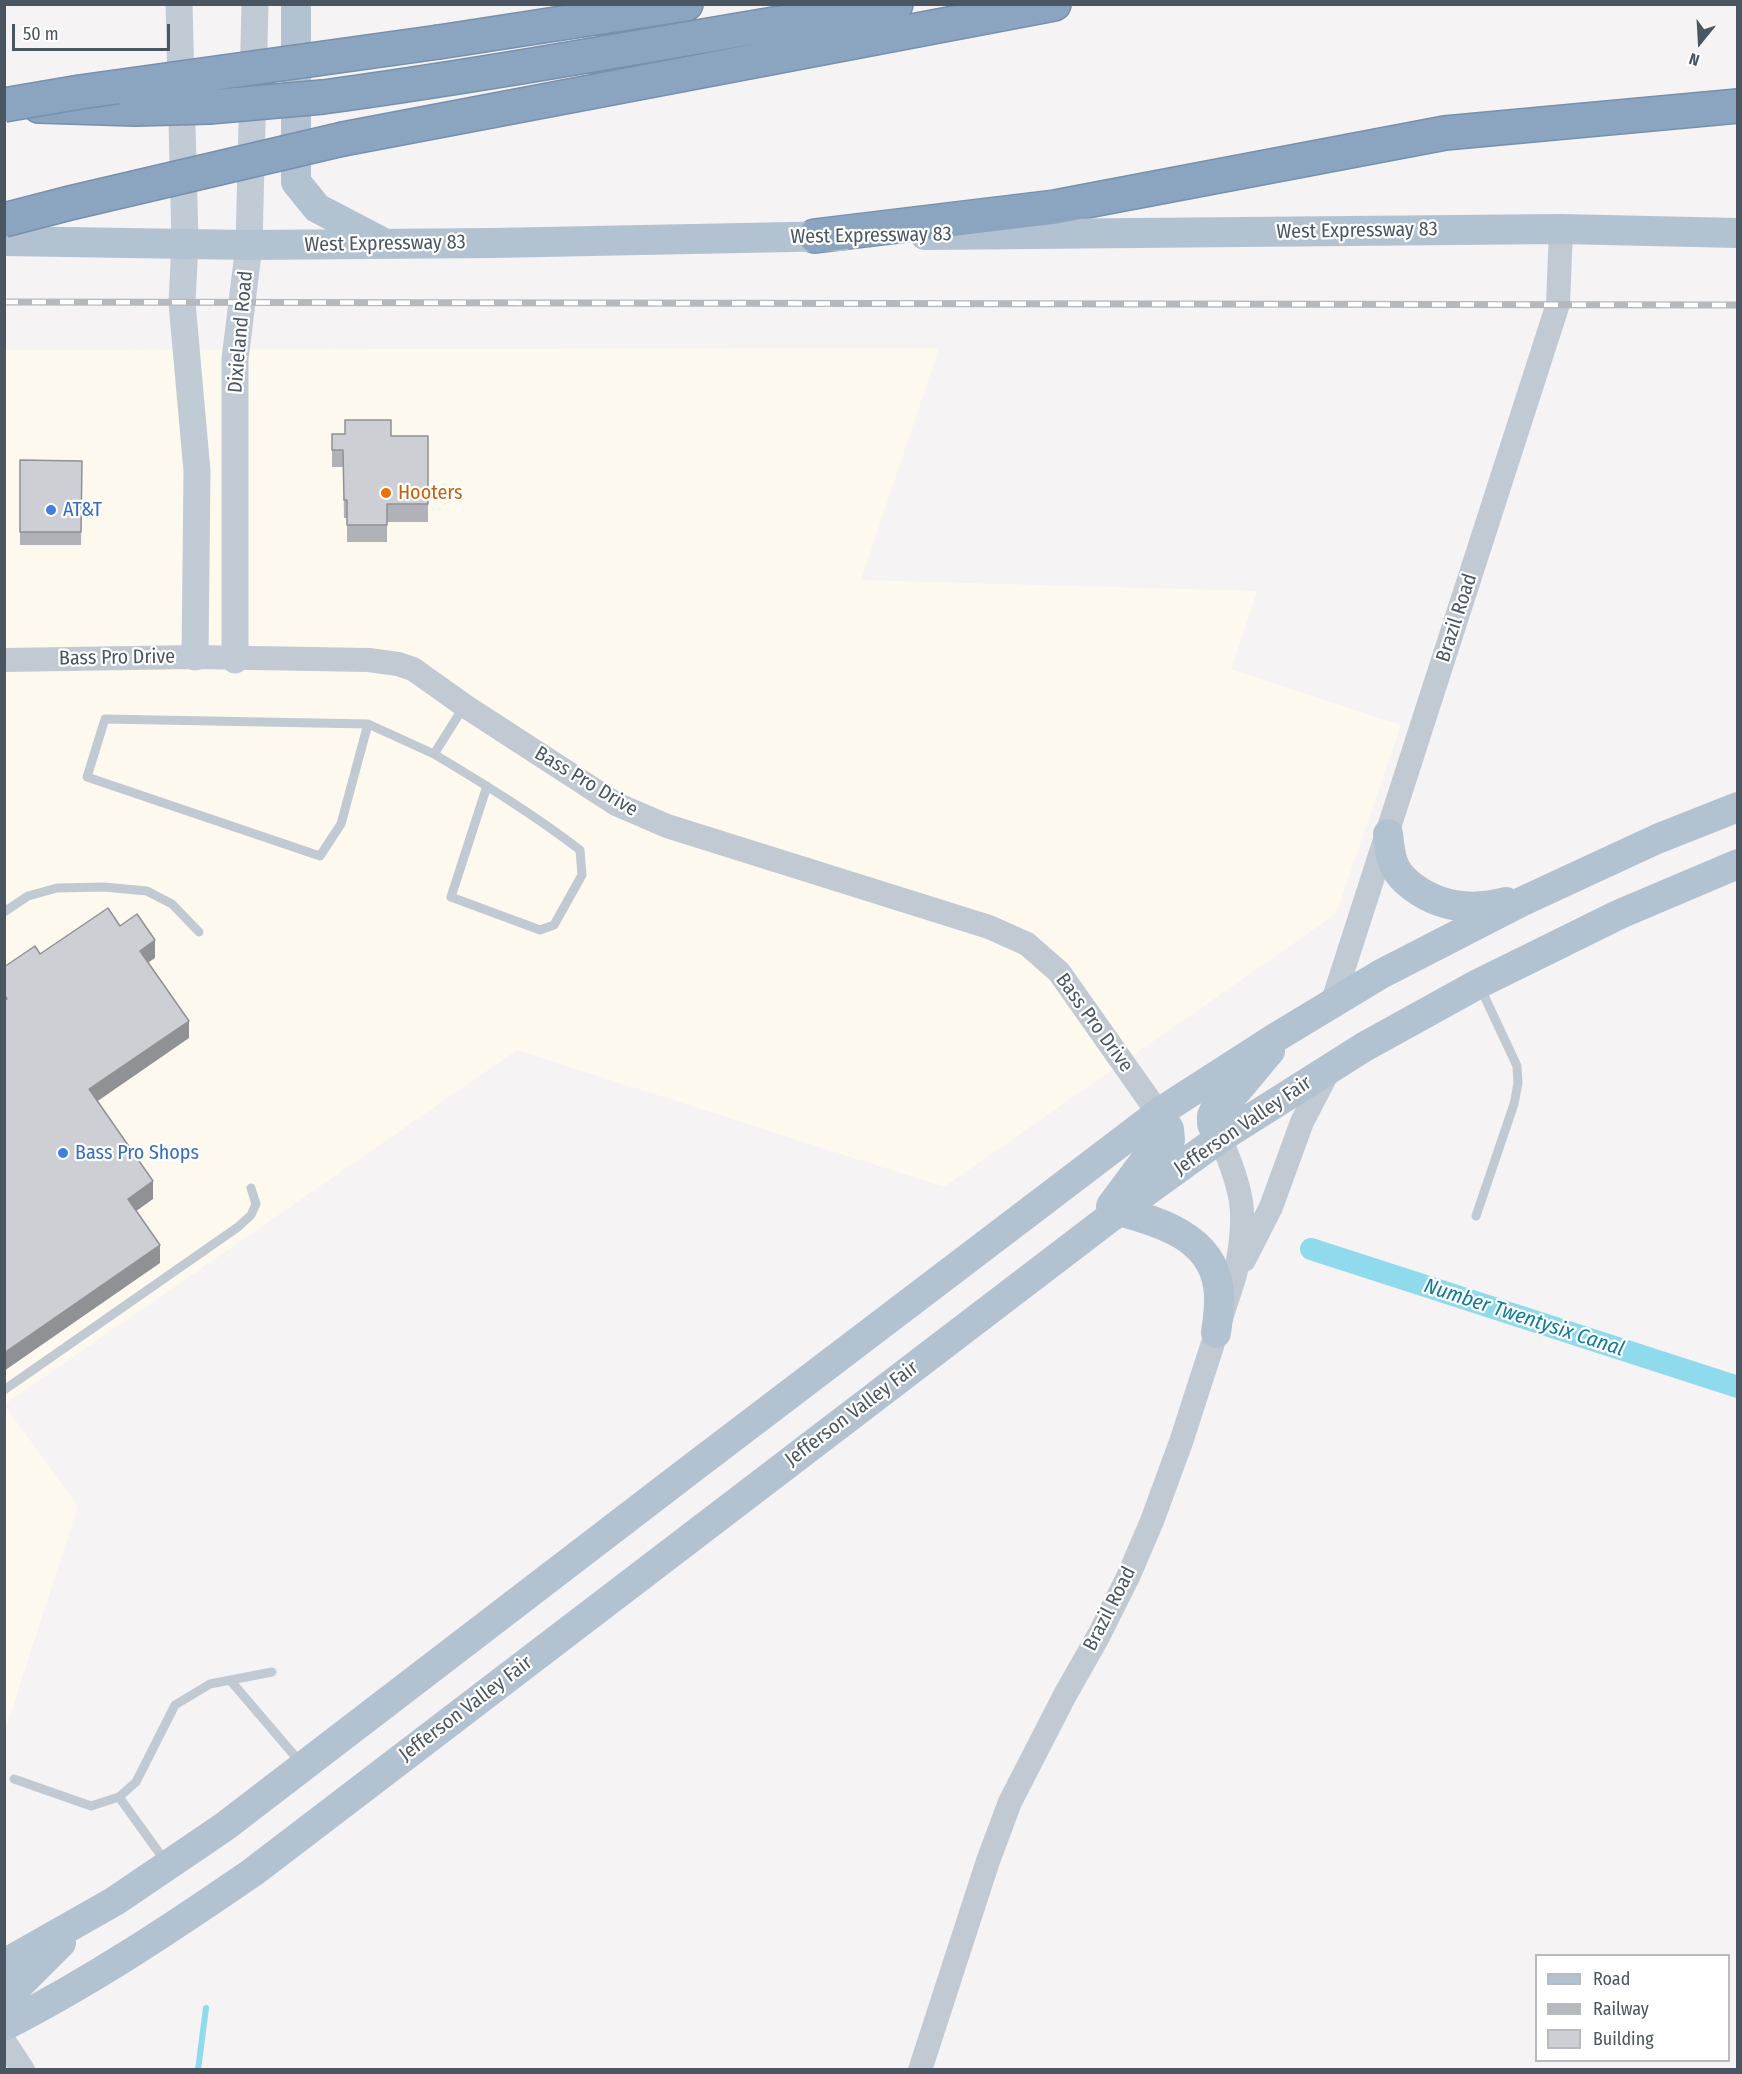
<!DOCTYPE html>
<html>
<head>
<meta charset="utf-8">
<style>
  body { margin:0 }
  #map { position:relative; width:1742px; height:2074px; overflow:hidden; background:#f5f3f3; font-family:"Fira Sans Condensed",sans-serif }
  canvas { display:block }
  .frame { position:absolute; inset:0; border:6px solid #4a5661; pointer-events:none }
  .legend { position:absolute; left:1535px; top:1954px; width:195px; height:108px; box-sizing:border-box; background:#fff; border:2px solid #b7bbc0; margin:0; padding:8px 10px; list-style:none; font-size:18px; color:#4a5661 }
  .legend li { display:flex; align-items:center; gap:12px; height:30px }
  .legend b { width:30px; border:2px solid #b7bbc0 }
  .north { position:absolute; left:1670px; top:12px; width:60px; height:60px; -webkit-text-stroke:4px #fff; paint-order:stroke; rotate:198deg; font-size:16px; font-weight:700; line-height:24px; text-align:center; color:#4a5661 }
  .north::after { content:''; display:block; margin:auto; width:21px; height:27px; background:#4a5661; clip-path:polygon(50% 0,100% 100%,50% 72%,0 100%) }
  .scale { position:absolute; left:12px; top:24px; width:158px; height:27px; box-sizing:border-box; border:3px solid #4a5661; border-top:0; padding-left:8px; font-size:18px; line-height:21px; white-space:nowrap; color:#4a5661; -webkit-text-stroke:4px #fff; paint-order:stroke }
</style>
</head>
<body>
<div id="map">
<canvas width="1742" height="2074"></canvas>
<div class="frame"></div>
<ul class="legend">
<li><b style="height:8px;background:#b3c2d1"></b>Road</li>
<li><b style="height:8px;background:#b5b8bd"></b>Railway</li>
<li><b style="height:16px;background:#cdcfd5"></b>Building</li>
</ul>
<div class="north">N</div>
<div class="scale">50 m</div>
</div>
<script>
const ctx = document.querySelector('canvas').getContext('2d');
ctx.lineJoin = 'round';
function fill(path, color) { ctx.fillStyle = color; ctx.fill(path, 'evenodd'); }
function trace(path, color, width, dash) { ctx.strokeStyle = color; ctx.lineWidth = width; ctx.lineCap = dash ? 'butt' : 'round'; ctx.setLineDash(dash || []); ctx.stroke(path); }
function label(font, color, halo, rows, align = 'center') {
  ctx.font = font + ' "Fira Sans Condensed",sans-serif'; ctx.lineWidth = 4.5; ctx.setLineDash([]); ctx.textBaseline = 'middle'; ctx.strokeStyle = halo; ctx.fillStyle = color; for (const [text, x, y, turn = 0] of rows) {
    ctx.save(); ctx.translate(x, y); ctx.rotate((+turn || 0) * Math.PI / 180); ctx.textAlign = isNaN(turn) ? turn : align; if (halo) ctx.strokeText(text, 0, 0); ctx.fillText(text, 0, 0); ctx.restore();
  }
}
fill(new Path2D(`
  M939,348L861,580L1257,591L1231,669L1401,725L1336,914L944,1187L517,1050L5,1404V350Z
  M5,1406L78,1506L5,1731Z`), '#fdf9ef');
trace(new Path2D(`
  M198,2070L206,2008`), '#90daee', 6);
trace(new Path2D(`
  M1311,1249L1738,1387`), '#90daee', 22);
const motorway = new Path2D(`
  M439,42L686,4
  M323,97C515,71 705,34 896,4
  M39,106L135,109
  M343,139L1054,4
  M815,236L1055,207L1445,133L1738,106`);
trace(motorway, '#7690ad', 36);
trace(new Path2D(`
  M368,724L341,824L320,856L87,777L105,719L368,724L434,754L463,708
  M434,754C484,784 533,814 580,850L582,875L554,925L540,930L451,897L487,786
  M4,912L28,896L57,888L104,887L147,891L172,904L199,932
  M1476,1216L1514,1104L1518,1083L1517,1066L1480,987
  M4,1390L238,1227L251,1215L256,1204L251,1188
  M230,1680L300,1762
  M14,1779L91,1806L119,1797L165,1861
  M119,1797L136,1782L175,1705L210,1684L272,1672`), '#c1cad2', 9);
trace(new Path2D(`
  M4,660L195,657L369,660L398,664L413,669L465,706L616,804L667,826L989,927L1027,944L1059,972L1159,1114
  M1332,1004L1558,304L1561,229
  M1244,1260L1271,1207L1302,1122L1330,1068
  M4,2041L23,2070
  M920,2070L988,1861L1010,1802L1065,1695L1099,1635L1128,1577L1152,1521L1181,1442L1235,1275C1248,1216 1244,1192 1220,1138`), '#c1cad2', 24);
trace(new Path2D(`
  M179,4L185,243L182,303L197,471L195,657
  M235,660V359L249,245L255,4`), '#c1cbd6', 27);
trace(new Path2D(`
  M296,4V182L317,208L380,241
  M925,235L1561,229L1738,233
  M4,241L249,245L493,243L841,236
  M1388,834C1389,843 1390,854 1393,862C1396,872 1405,881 1413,887C1441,908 1472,911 1506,902
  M1220,1138L1212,1124V1116L1215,1109L1235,1093L1270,1051
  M1111,1206L1143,1163L1170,1140L1169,1129L1159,1114
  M1119,1211C1160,1222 1211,1237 1218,1286C1221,1302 1218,1317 1216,1333
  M4,1964L115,1901L224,1827L691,1469L1163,1110L1275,1038L1381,974L1521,902L1657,839L1738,807
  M4,1993L19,1985L61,1943
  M4,2026C92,1981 173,1927 253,1872L1108,1219L1220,1138L1364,1047L1478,984L1620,914L1738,864`), '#b3c2d1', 30);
trace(motorway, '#8ba5c1', 33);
const rail = new Path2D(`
  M4,302L1738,305`);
trace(rail, '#b5b8bd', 7);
trace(rail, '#fff', 4.5, [14]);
const motorwayBridge = new Path2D(`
  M4,105L80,92L439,42
  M135,109L209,107L323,97
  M4,220L70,203L343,139`);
trace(motorwayBridge, '#7690ad', 36, []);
trace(motorwayBridge, '#8ba5c1', 33);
fill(new Path2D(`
  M332,434L391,436H428V522H387V542H347V518H344L343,467H332Z
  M20,460L82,461L81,545H20Z`), '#b0b2b7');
fill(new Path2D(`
  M155,940V958L140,968V951Z
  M189,1021V1038L89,1107V1089Z
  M153,1181V1199L128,1217V1199Z
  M160,1245V1263L4,1371V1353Z`), '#909195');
const building = new Path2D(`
  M345,420H391V436H428V504H387V525H347V500H344L343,450H332V434H345Z
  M20,460L82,461L81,532H20Z
  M108,908L120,926L137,914L155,940L140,951L189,1021L89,1089L153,1181L128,1199L160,1245L4,1353V1000L7,999L4,994V967L35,946L40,954Z`);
fill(building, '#cdcfd5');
trace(building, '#909195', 1.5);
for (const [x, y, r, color] of [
  [386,493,6,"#e8710a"],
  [51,510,6,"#3f7fe0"],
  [63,1153,6,"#3f7fe0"]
]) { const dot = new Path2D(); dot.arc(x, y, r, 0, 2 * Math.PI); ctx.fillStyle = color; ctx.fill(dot); trace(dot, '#fff', 2); }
label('20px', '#4a5661', '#fff', [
  ["West Expressway 83",1357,231,-1],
  ["West Expressway 83",871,236,-1],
  ["West Expressway 83",385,244,-1],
  ["Dixieland Road",241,332,-85],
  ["Brazil Road",1457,618,-72],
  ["Bass Pro Drive",117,658,-1],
  ["Bass Pro Drive",586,782,31],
  ["Bass Pro Drive",1094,1023,54],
  ["Jefferson Valley Fair",1243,1126,-34],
  ["Jefferson Valley Fair",852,1414,-37],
  ["Brazil Road",1110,1609,-63],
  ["Jefferson Valley Fair",466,1709,-37]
]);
label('20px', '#c56008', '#fff', [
  ["Hooters",398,493]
], 'left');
label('20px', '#366cbe', '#fff', [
  ["AT&T",63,510],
  ["Bass Pro Shops",75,1153]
], 'left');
label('italic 21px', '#0c7c9b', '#fff', [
  ["Number Twentysix Canal",1524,1318,18]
]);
</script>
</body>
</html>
